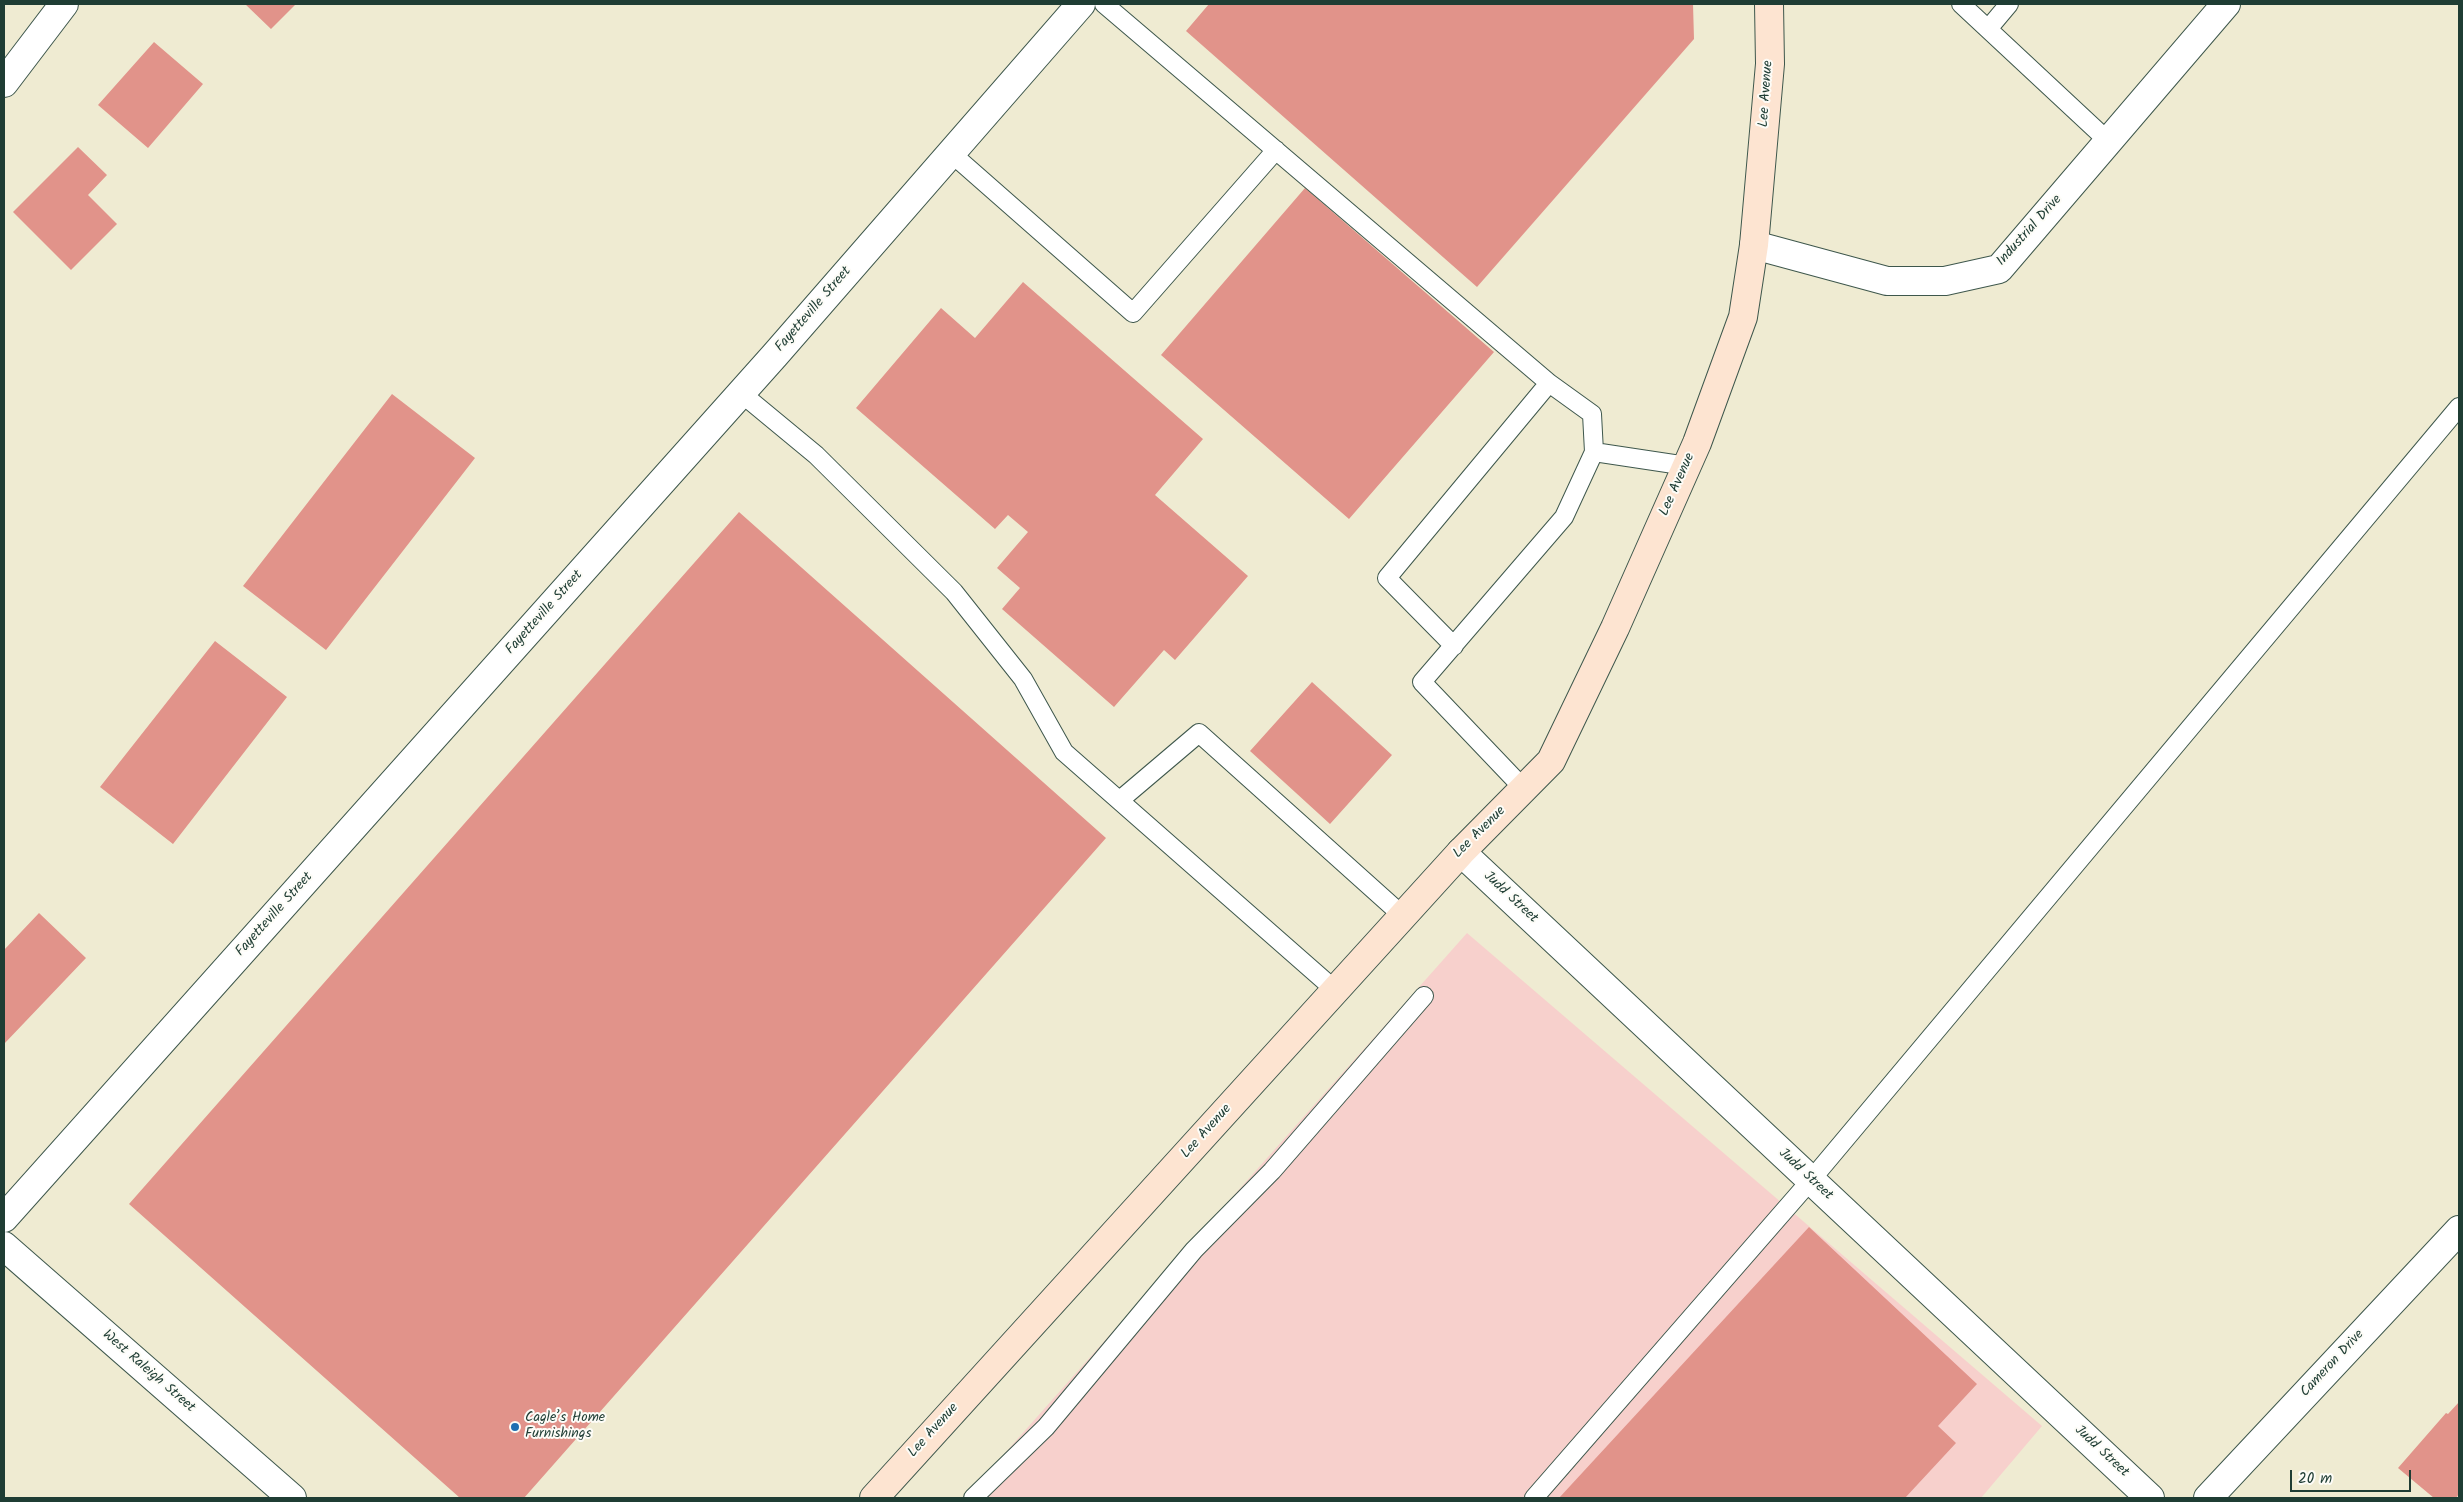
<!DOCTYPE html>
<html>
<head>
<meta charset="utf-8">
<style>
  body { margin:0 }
  #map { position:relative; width:2463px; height:1502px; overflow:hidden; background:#efebd2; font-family:Kalam,sans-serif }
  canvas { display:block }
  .frame { position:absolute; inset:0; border:5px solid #1f3d34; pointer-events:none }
  .scale { position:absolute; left:2290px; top:1470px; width:121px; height:22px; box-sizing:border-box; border:2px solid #1f3d34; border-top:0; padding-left:6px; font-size:15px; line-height:18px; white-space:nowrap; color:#1f3d34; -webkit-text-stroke:4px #fdfcf7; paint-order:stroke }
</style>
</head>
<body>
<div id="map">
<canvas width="2463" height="1502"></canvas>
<div class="frame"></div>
<div class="scale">20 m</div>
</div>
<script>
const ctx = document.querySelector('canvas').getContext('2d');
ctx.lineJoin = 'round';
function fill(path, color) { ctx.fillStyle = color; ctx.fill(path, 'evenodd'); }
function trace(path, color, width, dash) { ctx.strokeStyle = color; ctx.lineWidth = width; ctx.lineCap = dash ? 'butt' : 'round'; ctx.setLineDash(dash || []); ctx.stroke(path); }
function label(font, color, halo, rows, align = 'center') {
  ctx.font = font + ' Kalam,sans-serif'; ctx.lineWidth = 4; ctx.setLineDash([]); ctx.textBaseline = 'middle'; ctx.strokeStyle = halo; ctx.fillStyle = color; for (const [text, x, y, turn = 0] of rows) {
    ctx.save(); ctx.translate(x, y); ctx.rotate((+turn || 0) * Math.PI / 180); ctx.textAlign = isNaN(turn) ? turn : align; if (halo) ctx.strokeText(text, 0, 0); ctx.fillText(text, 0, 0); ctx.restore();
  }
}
fill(new Path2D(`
  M1467,933L2042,1426L1981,1498H965Z`), '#f7d0cc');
fill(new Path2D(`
  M245,4H296L271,29Z
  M1209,4H1693L1694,39L1477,287L1186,31Z
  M154,42L203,84L148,148L98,105Z
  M78,147L107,175L88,195L117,224L71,270L13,212Z
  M1305,188L1494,352L1349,519L1161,355Z
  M1023,282L1203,439L1155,495L1248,576L1175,660L1164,650L1114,707L1002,609L1020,588L997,568L1028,532L1008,515L995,529L856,408L941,308L975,338Z
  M392,394L475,458L326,650L243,586Z
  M739,512L1106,838L524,1498H460L129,1204Z
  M215,641L287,697L173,844L100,787Z
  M1312,682L1392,755L1330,824L1250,751Z
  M39,913L86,958L4,1044V950Z
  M1809,1227L1977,1384L1938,1426L1956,1443L1905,1498H1559Z
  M2459,1402V1494L2456,1498H2434L2398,1468L2446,1413L2448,1414Z`), '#e1938a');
const lane = new Path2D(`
  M1104,4L1549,383
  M1961,4L2108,141
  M1988,29L2009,4
  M951,153L1133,313L1276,150
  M741,393L816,455L954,592L1023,679L1064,752L1335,990
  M1454,646L1387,578L1549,383L1592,414L1594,452
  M1524,789L1422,682L1564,517L1594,452L1687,466
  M1120,800L1199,733L1403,916
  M973,1498L1046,1427L1194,1250L1272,1171L1424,996
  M1534,1498L1811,1180L2459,407`);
const street = new Path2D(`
  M4,83L64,4
  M1754,245L1887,281H1945L1999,269L2226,4
  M1461,852L2150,1498
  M4,1218L775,355L1081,4
  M4,1246L292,1498
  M2208,1498L2459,1230`);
const secondary = new Path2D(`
  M874,1498L1461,852L1551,761L1615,628L1697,443L1743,317L1754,245L1770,64L1769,4`);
trace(lane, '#3e574c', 20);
trace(street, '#3e574c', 30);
trace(secondary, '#3e574c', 30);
trace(lane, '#fff', 18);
trace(street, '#fff', 28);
trace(secondary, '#fde4d1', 28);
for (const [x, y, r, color] of [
  [515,1427,5,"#1f6fb2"]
]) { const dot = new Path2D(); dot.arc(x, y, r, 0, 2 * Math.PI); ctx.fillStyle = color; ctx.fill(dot); trace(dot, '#fdfcf7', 2); }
label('14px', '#1f3d34', '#fdfcf7', [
  ["Lee Avenue",1767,94,-86],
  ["Industrial Drive",2030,231,-48],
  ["Fayetteville Street",814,310,-49],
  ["Lee Avenue",1678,485,-66],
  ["Fayetteville Street",545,613,-48],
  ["Lee Avenue",1480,833,-45],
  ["Judd Street",1510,898,43],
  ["Fayetteville Street",275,915,-48],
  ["Lee Avenue",1207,1132,-48],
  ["Judd Street",1805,1175,43],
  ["Cameron Drive",2333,1364,-47],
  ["West Raleigh Street",148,1372,41],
  ["Lee Avenue",934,1431,-48],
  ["Judd Street",2101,1452,43]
]);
label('14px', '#1f3d34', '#fdfcf7', [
  ["Cagle’s Home",525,1419],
  ["Furnishings",525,1435]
], 'left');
</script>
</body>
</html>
